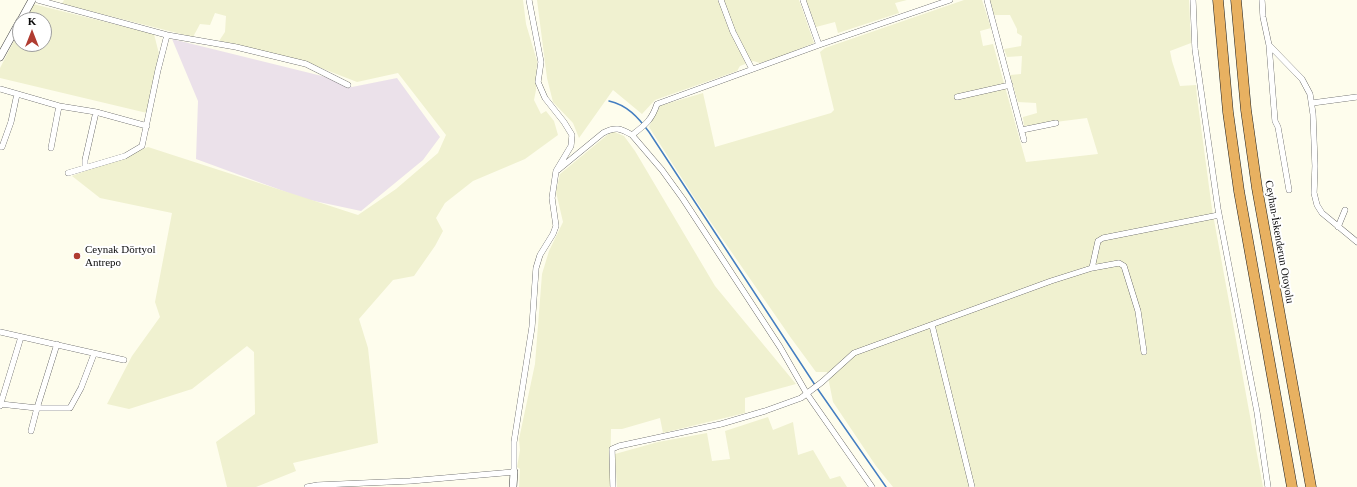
<!DOCTYPE html>
<html>
<head>
<meta charset="utf-8">
<style>
  body { margin:0 }
  #map { position:relative; width:1357px; height:487px; overflow:hidden; background:#fefded; font-family:"Times New Roman",serif }
  canvas { display:block }
  .north { position:absolute; left:12px; top:12px; width:40px; height:40px; box-sizing:border-box; background:#fff; border:1px solid #9e9e9e; border-radius:50%; rotate:0deg; font-size:11px; font-weight:700; line-height:16px; text-align:center; color:#0c0c0c }
  .north::after { content:''; display:block; margin:auto; width:14px; height:18px; background:#b03c31; clip-path:polygon(50% 0,100% 100%,50% 72%,0 100%) }
</style>
</head>
<body>
<div id="map">
<canvas width="1357" height="487"></canvas>
<div class="north">K</div>
</div>
<script>
const ctx = document.querySelector('canvas').getContext('2d');
ctx.lineJoin = 'round';
function fill(path, color) { ctx.fillStyle = color; ctx.fill(path, 'evenodd'); }
function trace(path, color, width, dash) { ctx.strokeStyle = color; ctx.lineWidth = width; ctx.lineCap = dash ? 'butt' : 'round'; ctx.setLineDash(dash || []); ctx.stroke(path); }
function label(font, color, halo, rows, align = 'center') {
  ctx.font = font + ' "Times New Roman",serif'; ctx.lineWidth = 4; ctx.setLineDash([]); ctx.textBaseline = 'middle'; ctx.strokeStyle = halo; ctx.fillStyle = color; for (const [text, x, y, turn = 0] of rows) {
    ctx.save(); ctx.translate(x, y); ctx.rotate((+turn || 0) * Math.PI / 180); ctx.textAlign = isNaN(turn) ? turn : align; if (halo) ctx.strokeText(text, 0, 0); ctx.fillText(text, 0, 0); ctx.restore();
  }
}
fill(new Path2D(`
  M172,39L326,77L352,87L397,78L440,137L423,160L361,211L305,199L196,159L198,101Z`), '#ebe1ea');
fill(new Path2D(`
  M64,0H523L526,24L537,61L536,90L534,100L541,114L546,111L554,121L558,135L525,159L473,181L445,203L436,218L443,231L435,246L414,276L393,280L359,319L368,348L378,443L293,463L296,471L256,487H227L216,442L255,414L254,352L247,346L192,389L129,409L107,404L132,356L160,317L155,302L172,213L100,198L72,176L148,147L358,215L396,189L438,153L446,135L398,73L357,82L311,64L219,41L225,32L226,16L215,13L210,25L200,24L193,37L62,4Z
  M537,0H799L814,43L777,58L760,63L753,61L740,66L737,71L655,100L642,114L613,90L579,138L573,123L553,102L547,78Z
  M806,0H907L895,3L899,13L838,33L835,22L816,27Z
  M964,0H982L991,28L980,31L983,46L993,44L1026,162L1098,154L1087,118L1024,126L1023,117L1037,113L1036,103L1018,102L1010,75L1021,74L1022,56L1007,57L1004,49L1021,46L1022,36L1017,33V29L1010,15H994L990,0H1189L1191,43L1170,51L1172,61L1180,86L1196,85L1197,97L1212,209L1263,487H893L876,466L833,402L827,372H816L791,338L701,208L649,127L659,106L703,93L715,147L831,113L834,110L820,52L825,48Z
  M33,4L154,34L159,54L147,113L0,78V68L20,29V44H44V20H25Z
  M612,131L624,136L635,151L715,286L796,384L745,398V413L663,433L660,418L622,429H611L610,487H519L520,469L517,467L520,450L519,439L535,364L542,274L549,251L563,222L556,192L560,174Z
  M768,417L773,430L793,422L798,455L813,450L830,479L840,476L847,487H617L615,454L658,442L707,433L712,461L730,459L725,431Z`), '#f0f1d0');
trace(new Path2D(`
  M609,101C627,105 638,117 649,132L815,385
  M817,388L886,487`), '#447ec1', 1.5);
const minor = new Path2D(`
  M38,0L167,35L236,47L306,64L348,85
  M721,0L733,32L752,69
  M803,0L819,45
  M987,0L1024,140
  M1193,0L1195,49L1218,209L1257,412L1268,487
  M1262,0L1263,17L1269,45L1302,79L1310,94L1313,114L1315,166L1314,193L1317,205L1322,213L1357,242
  M1269,45L1275,121L1278,127L1289,190
  M0,89L59,106L96,112L147,126
  M957,97L1010,85
  M1312,103L1357,97
  M1022,130L1056,123
  M632,135L662,170L683,199L780,347L807,394L872,487
  M0,147H2L11,122L17,94
  M51,148L59,106
  M85,167V160L96,112
  M558,170L603,133C616,126 621,129 632,135C645,125 652,120 657,104L819,45L950,0
  M68,173L125,156L142,146L158,70L167,35
  M1338,227L1345,210
  M1092,268L1098,241L1103,238L1219,215
  M932,325L972,487
  M0,332L124,360
  M0,404L37,408H70L81,388L94,354
  M0,406L21,337
  M31,431L37,408L57,344
  M307,487L318,485L410,481L514,472V442L532,327L536,268L540,255L553,234L556,226L552,198L556,171L571,146L572,135L564,122L545,98L538,82L541,62L529,0
  M613,487L612,449L619,446L721,424L765,411L801,398L822,382L854,353L1051,281L1092,268L1119,263L1124,266L1138,311L1144,352`);
const tertiary = new Path2D(`
  M21,20L32,0
  M0,57L20,21
  M513,487L514,472`);
const motorway = new Path2D(`
  M1218,0L1228,112L1239,191L1292,487
  M1236,0L1246,110L1257,188L1311,487`);
trace(minor, '#3f3f3f', 6);
trace(tertiary, '#3f3f3f', 8);
trace(motorway, '#1d1d1d', 11);
trace(minor, '#fff', 5.5);
trace(tertiary, '#fff', 7);
trace(motorway, '#e8b161', 10);
for (const [x, y, r, color] of [
  [77,256,4,"#b03c31"]
]) { const dot = new Path2D(); dot.arc(x, y, r, 0, 2 * Math.PI); ctx.fillStyle = color; ctx.fill(dot); trace(dot, '#fff', 1.5); }
label('11px', '#0c0c0c', '#fff', [
  ["Ceyhan-İskenderun Otoyolu",1279,242,80]
]);
label('11px', '#0c0c0c', '#fff', [
  ["Ceynak Dörtyol",85,250],
  ["Antrepo",85,263]
], 'left');
</script>
</body>
</html>
